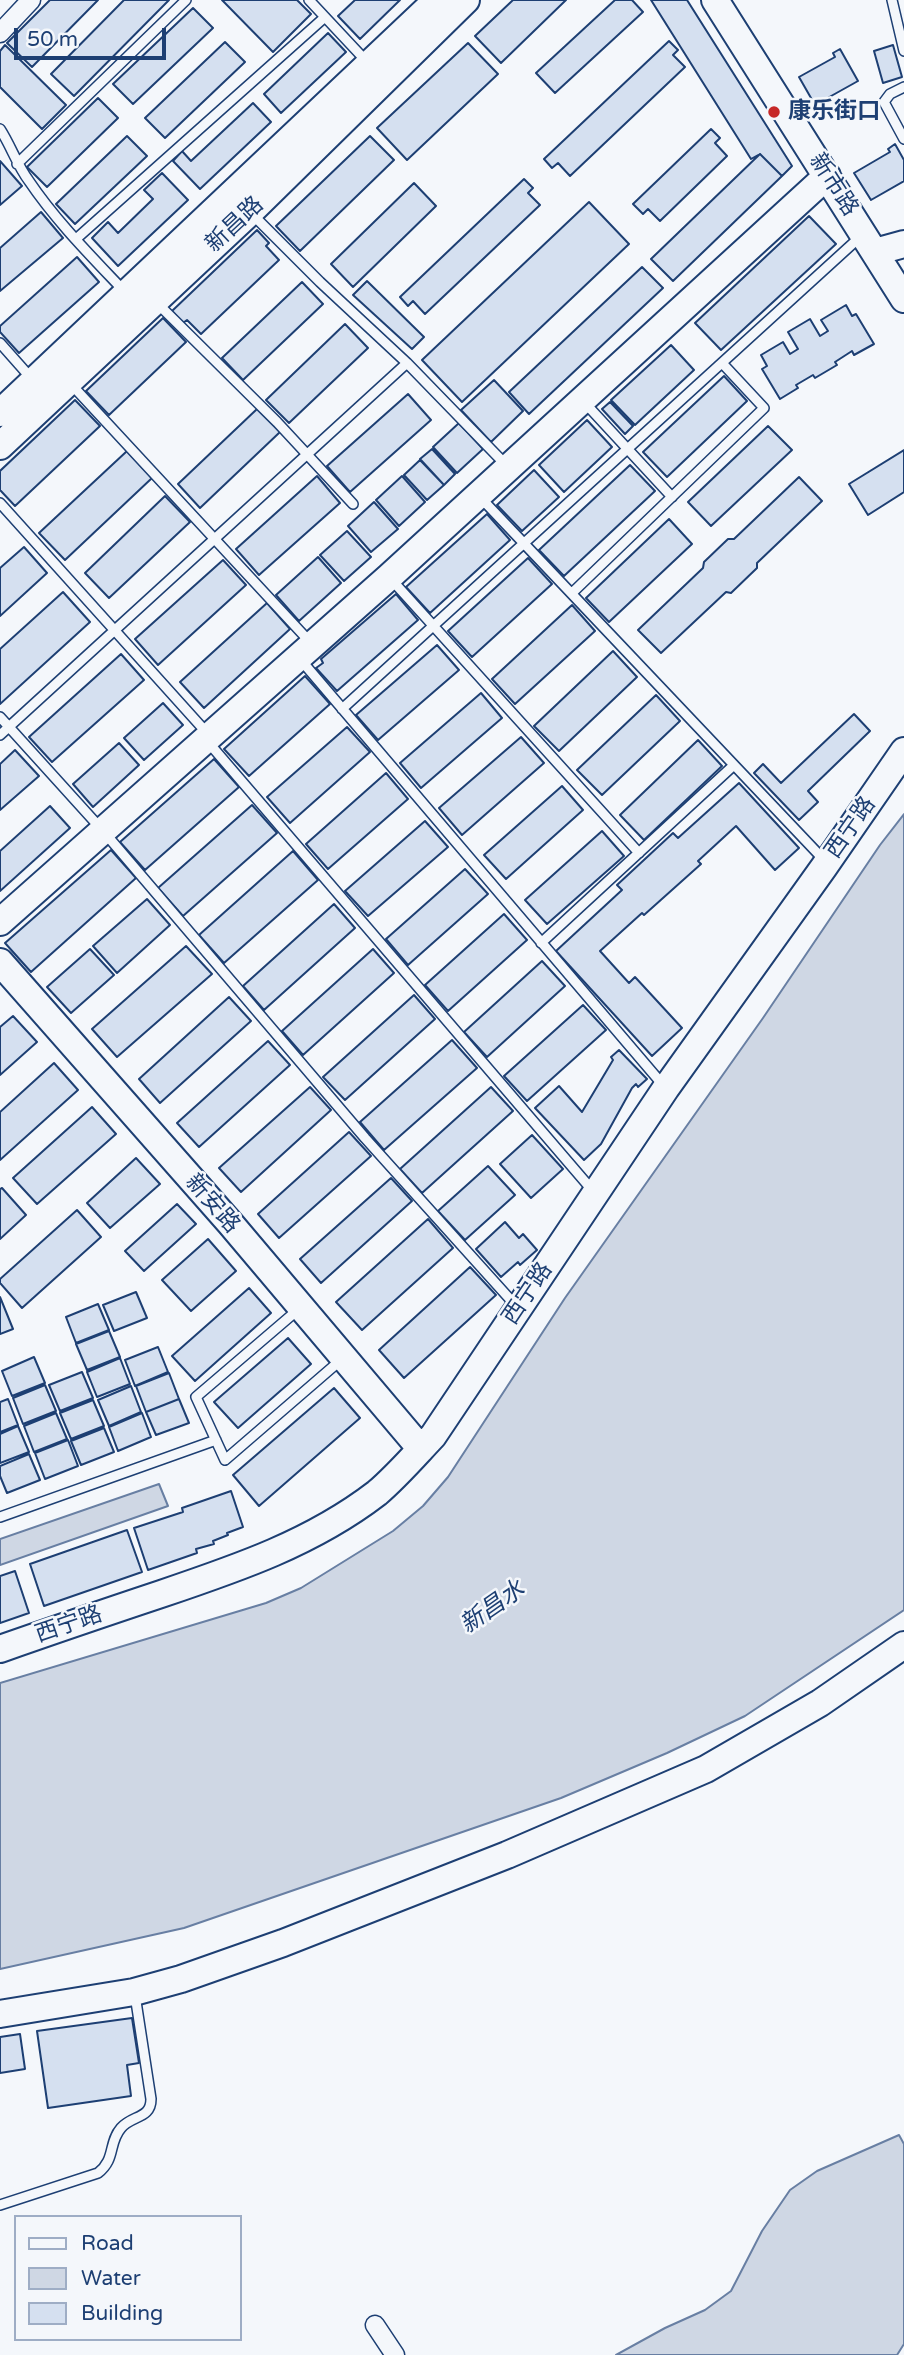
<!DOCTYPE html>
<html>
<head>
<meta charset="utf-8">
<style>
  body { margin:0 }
  #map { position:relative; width:904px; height:2355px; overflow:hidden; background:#f4f7fb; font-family:"Varela Round",sans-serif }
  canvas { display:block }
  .legend { position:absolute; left:14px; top:2215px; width:228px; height:126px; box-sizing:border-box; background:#f4f7fb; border:2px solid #9eadc5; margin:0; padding:9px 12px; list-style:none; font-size:21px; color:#1d3f73 }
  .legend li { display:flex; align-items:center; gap:14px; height:35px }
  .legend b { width:35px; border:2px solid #9eadc5 }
  .scale { position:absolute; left:14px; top:28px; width:152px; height:32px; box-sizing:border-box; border:4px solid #1d3f73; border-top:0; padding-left:9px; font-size:21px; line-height:24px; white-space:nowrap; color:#1d3f73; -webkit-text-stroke:5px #f4f7fb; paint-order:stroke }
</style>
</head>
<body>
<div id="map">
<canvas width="904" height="2355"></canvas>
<ul class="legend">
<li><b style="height:9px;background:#f4f7fb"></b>Road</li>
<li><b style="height:19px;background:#cfd7e4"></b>Water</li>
<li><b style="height:19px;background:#d5e0f0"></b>Building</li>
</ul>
<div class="scale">50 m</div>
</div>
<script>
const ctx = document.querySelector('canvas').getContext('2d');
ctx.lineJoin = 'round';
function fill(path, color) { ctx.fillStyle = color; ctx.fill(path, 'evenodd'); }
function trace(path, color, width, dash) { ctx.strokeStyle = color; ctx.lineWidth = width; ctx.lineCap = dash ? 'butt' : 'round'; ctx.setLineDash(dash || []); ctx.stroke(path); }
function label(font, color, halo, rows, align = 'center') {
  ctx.font = font + ' "Varela Round","Noto Sans SC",sans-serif'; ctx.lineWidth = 5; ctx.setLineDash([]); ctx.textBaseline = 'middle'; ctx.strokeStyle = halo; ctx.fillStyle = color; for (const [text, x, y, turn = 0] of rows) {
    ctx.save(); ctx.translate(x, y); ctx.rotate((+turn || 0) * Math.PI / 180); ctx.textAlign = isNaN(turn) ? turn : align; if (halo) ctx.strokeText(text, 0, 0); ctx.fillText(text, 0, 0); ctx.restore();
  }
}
const water = new Path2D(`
  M904,814V1610L745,1716L667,1753L561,1798L184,1928L0,1969V1683L266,1603L301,1588L393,1531L423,1506L448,1477L565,1298L763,1018L880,845Z
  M159,1484L168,1506L0,1565V1539Z
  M899,2135L904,2144V2344L897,2355H616L665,2328L705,2310L731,2291L762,2231L790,2190L817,2171Z`);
fill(water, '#cfd7e4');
trace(water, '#687fa3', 2);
const building = new Path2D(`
  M50,0H98L32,67L7,43Z
  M124,0H169L74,96L51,74Z
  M222,0H297L311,14L273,52Z
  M355,0H400L360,39L338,16Z
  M513,0H566L501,63L475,36Z
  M615,0H632L643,12L555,93L536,73Z
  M651,0H687L792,166L782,176L760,154L751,159Z
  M193,8L213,28L133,104L113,84Z
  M328,33L346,52L281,113L264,94Z
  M669,41L678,50L673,55L685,67L570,176L558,163L552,168L544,159Z
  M225,42L245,62L165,138L145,118Z
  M468,43L498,74L407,160L377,128Z
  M5,45L66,105L42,129L0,87V51Z
  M893,45L902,77L883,83L874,51Z
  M840,49L858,81L815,105L799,77L835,57L833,53Z
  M98,98L118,118L47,187L27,167Z
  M253,103L271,122L200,189L173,161L182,151L191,161Z
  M711,129L720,138L715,143L727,156L660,221L648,209L643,214L633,204Z
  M127,136L147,156L75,224L56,204Z
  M370,136L394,160L300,251L276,226Z
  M895,144L904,160V181L871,200L854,173L890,152L888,149Z
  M760,154L782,176L673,281L651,259Z
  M0,161L22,186L0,205Z
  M162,173L188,200L118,266L92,238L108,222L118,233L153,199L144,190Z
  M524,179L533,188L528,193L540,205L425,314L413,301L408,306L400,297Z
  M414,183L436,206L353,287L331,264Z
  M589,202L629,244L462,402L422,360Z
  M41,212L63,238L0,291V248Z
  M809,216L836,244L721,350L695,323Z
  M257,230L269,243L266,246L279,260L201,334L187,320L183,323L172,311Z
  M77,257L99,282L19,353L0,332V326Z
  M642,267L663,288L529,414L509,392Z
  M367,281L424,337L412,349L353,295Z
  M302,282L323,304L243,380L222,358Z
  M846,305L852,316L856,314L874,344L854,355L852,351L835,362L837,365L815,378L813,375L796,385L798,388L780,399L762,369L767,366L761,355L783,342L790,354L798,349L788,332L810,319L820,336L828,331L821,320Z
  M163,318L186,342L109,415L86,391Z
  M345,324L368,348L289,423L266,400Z
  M671,345L694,370L635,425L611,400Z
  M724,376L747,401L667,477L643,452Z
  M494,380L523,411L491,442L461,410Z
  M408,394L431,420L350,492L327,466Z
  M75,400L100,426L15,506L0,490V471Z
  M610,402L633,426L625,434L602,409Z
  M257,409L280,432L200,508L178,484Z
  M587,420L612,447L564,492L539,465Z
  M459,423L483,449L457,473L433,447Z
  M768,426L792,450L711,526L688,502Z
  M432,449L455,474L444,485L420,459Z
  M904,450V492L868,515L849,484Z
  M127,451L152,478L65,560L39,533Z
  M420,460L444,485L427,500L404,475Z
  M630,465L655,491L564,576L539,550Z
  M534,470L559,497L522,531L497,505Z
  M317,476L340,503L259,575L236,549Z
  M402,476L425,502L399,526L376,500Z
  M799,477L822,501L757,563V568L731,593L726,592L661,653L638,630L703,568L704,562L728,539H734Z
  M165,496L190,522L109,598L85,573Z
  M374,502L398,529L371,552L348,526Z
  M487,514L510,540L430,613L406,587Z
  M669,519L692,544L609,622L586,598Z
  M347,531L371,557L344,581L320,555Z
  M24,547L47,573L0,616V568Z
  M318,557L341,583L299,621L276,595Z
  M528,558L552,584L472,657L448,631Z
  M223,560L246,585L158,665L135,639Z
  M63,592L90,622L0,704V649Z
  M396,594L418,620L337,691L316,668L323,663L321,659Z
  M267,603L290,629L204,708L180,682Z
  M572,605L595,631L515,704L492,679Z
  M437,645L459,670L378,740L356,715Z
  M613,651L637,677L559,751L534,726Z
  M121,654L144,680L52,762L29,737Z
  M305,676L330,704L249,776L224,749Z
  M481,693L502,718L421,788L400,763Z
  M656,695L680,721L602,795L577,770Z
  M163,703L183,725L144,760L124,738Z
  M854,714L870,731L808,791L818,802L799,820L754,773L763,764L781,783Z
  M347,727L370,752L290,823L267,797Z
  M521,737L544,763L462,835L439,808Z
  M698,740L722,766L644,840L620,815Z
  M119,743L139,765L93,807L73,784Z
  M15,750L39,776L0,810V764Z
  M214,759L239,787L145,870L120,842Z
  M386,773L408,799L328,869L306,844Z
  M739,783L799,848L775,870L736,826L698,861L701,864L644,915L642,913L600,951L629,983L635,977L682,1028L652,1056L556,951L622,890L617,885L673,833L678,838Z
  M562,786L583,810L506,879L484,855Z
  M252,805L277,833L183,916L158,888Z
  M50,806L70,828L0,891V851Z
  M425,821L448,847L368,916L345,891Z
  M602,831L624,856L547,924L525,900Z
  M111,850L136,878L31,972L5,943Z
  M293,851L318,880L224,963L199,935Z
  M465,869L488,894L408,965L386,939Z
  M147,899L170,925L117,973L93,946Z
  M334,904L355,928L264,1010L243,986Z
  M504,914L527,940L448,1011L425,985Z
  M186,946L212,974L117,1057L92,1029Z
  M90,949L114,975L71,1013L47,987Z
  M373,949L394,973L303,1055L282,1031Z
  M542,961L565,986L487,1057L464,1032Z
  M414,995L435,1019L345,1100L323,1077Z
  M229,997L251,1021L160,1103L139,1079Z
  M583,1005L606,1030L527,1101L504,1076Z
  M13,1016L37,1042L0,1075V1027Z
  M452,1040L477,1068L384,1150L360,1122Z
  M268,1041L290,1065L199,1147L177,1123Z
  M619,1050L647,1079L638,1087L636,1084L632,1088L601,1144L584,1160L535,1108L559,1086L582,1112L613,1060L611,1057Z
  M54,1063L78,1090L0,1160V1112Z
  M310,1087L331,1110L241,1192L219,1168Z
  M491,1087L513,1111L422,1193L400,1169Z
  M92,1107L116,1134L37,1204L13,1178Z
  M349,1132L371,1156L279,1238L258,1214Z
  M532,1135L563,1169L531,1198L500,1164Z
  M136,1158L160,1184L110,1228L87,1203Z
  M488,1166L515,1195L465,1240L438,1211Z
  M391,1178L412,1201L321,1283L300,1259Z
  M2,1188L26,1215L0,1239V1189Z
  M177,1204L196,1224L144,1271L125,1251Z
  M77,1210L101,1237L22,1308L0,1283V1279Z
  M428,1219L453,1248L362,1330L336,1302Z
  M505,1222L519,1238L523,1234L537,1250L520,1265L518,1262L501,1277L476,1249Z
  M208,1239L236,1271L191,1311L162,1280Z
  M470,1267L496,1295L404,1378L379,1350Z
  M249,1288L271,1313L195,1381L172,1356Z
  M136,1292L147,1318L114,1331L103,1305Z
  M0,1297L13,1329L0,1334Z
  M98,1304L109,1330L76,1343L66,1317Z
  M109,1331L120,1357L87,1370L76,1344Z
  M288,1338L311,1364L238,1428L214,1402Z
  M158,1347L168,1372L135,1386L125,1360Z
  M34,1357L45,1383L12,1396L2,1371Z
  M120,1358L130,1384L97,1397L87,1372Z
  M82,1372L93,1398L60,1411L49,1385Z
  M169,1373L179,1399L146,1412L136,1386Z
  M45,1385L56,1411L23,1424L13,1398Z
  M131,1386L141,1412L109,1426L98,1400Z
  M334,1388L360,1418L259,1506L233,1475Z
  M8,1399L18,1425L0,1432V1402Z
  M179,1399L189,1423L156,1435L146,1412Z
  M93,1400L104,1426L71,1439L60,1413Z
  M56,1413L67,1439L34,1452L24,1426Z
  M142,1413L151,1437L118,1451L109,1427Z
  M18,1426L29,1452L0,1463V1434Z
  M104,1428L114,1452L81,1465L71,1441Z
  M68,1440L78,1466L45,1479L35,1453Z
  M29,1454L40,1480L7,1493L0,1476V1466Z
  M231,1491L243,1527L227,1533L228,1535L213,1541L214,1544L196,1549L197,1553L148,1570L134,1528L183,1512L182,1508Z
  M127,1530L142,1572L44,1606L30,1564Z
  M15,1571L29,1613L0,1623V1576Z
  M132,2018L139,2063L127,2065L131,2096L48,2108L37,2031Z
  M20,2034L25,2069L0,2073V2037Z`);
fill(building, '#d5e0f0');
trace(building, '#1d3f73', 2);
const lane = new Path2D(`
  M309,0L368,63
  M892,0L904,51
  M904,87L890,94L884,102L904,139
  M0,129C11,146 17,165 29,181C56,221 91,256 124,291
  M17,164L186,0
  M251,213L320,282L407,363L508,467
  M76,239L325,17
  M156,302L277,422L353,504
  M0,343L31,378
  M70,383L310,642
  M585,403L672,497
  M479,496L826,862
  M0,503L207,733
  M390,578L639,853
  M572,593L764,408L722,363
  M300,659L663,1085
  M342,709L860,237
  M0,717L104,832L365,1138L517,1307
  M0,735L407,363
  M208,742L593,1191
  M541,943L734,765
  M300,1308L196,1397L225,1460L342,1359
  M0,1517L216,1440
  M0,2205L98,2173C116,2159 108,2143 121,2128C132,2115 151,2119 151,2099L135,1995`);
const street = new Path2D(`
  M0,33L31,0
  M375,2325L395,2355`);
const secondary = new Path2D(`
  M715,0L904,299
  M875,252L904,244
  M0,413L437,0
  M0,446L250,212L466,0
  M0,922L389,577L827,176
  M0,962L230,1223L421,1449
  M0,1649C54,1630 107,1612 161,1594C238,1568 312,1543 377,1493C397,1476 415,1455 433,1436L666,1088L824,867L904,751
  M0,2014L134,1992L181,1979L283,1943L507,1855L706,1769L820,1703L904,1645`);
trace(lane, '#1d3f73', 12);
trace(street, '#1d3f73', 21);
trace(secondary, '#1d3f73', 30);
trace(lane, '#f4f7fb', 9);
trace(street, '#f4f7fb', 18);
trace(secondary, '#f4f7fb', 26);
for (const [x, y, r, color] of [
  [774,112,7,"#c62828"]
]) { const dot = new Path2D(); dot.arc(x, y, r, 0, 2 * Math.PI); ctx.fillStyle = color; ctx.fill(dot); trace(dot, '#f4f7fb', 2.5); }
label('bold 23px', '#1d3f73', '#f4f7fb', [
  ["康乐街口",788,112]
], 'left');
label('23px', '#1d3f73', '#f4f7fb', [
  ["新市路",833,185,57],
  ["新昌路",235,225,-43],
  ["西宁路",851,828,-55],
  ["新安路",212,1204,49],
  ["西宁路",528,1294,-56],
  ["西宁路",69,1625,-19]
]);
label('italic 24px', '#1d3f73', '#f4f7fb', [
  ["新昌水",493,1608,-35]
]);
</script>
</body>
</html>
